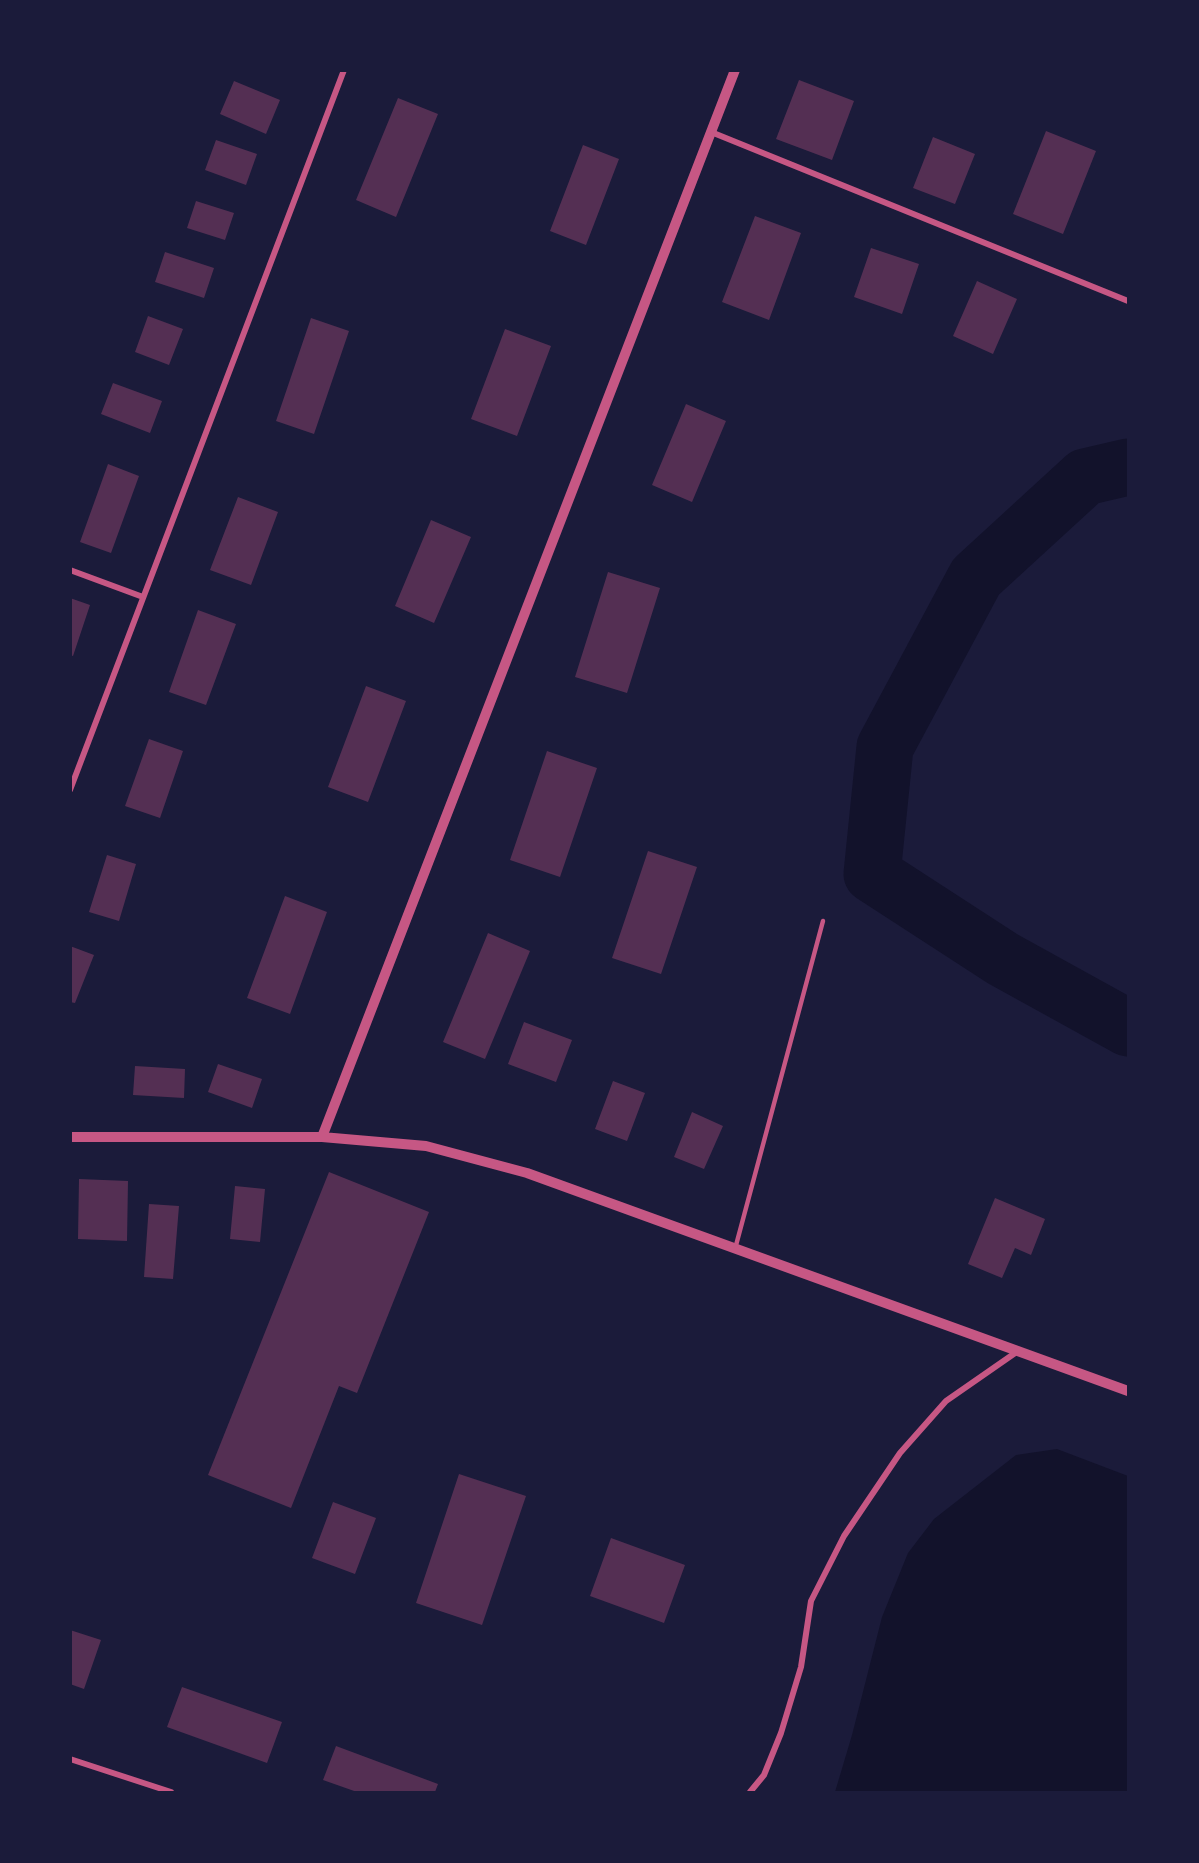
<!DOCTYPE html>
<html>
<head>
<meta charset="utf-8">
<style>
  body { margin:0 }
  #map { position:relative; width:1199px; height:1863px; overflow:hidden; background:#1b1b3a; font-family:"Source Sans 3",sans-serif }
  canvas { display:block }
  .frame { position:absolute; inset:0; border:72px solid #1b1b3a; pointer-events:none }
</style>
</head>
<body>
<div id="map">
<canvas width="1199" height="1863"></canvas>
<div class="frame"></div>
</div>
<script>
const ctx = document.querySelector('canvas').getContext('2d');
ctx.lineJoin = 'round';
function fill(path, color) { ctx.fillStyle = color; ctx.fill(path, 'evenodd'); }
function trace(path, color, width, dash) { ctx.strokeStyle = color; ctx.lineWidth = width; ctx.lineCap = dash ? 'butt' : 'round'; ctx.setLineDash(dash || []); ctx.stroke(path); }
fill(new Path2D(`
  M1057,1449L1128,1476V1792H835L852,1735L882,1617L908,1553L934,1519L1016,1455Z`), '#12122b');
trace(new Path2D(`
  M1128,467L1085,477L976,577L885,747L872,874L1003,959L1128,1028`), '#12122b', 57);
fill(new Path2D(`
  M799,80L854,101L832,160L776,139Z
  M234,81L280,100L266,134L220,114Z
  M398,98L438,114L396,217L356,200Z
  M1046,131L1096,151L1063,234L1013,214Z
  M933,137L975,154L955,204L913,188Z
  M216,140L257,154L246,185L205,170Z
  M583,145L619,159L586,245L550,231Z
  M196,201L234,213L225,240L187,228Z
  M755,216L801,233L769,320L722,302Z
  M871,248L919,264L902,314L854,297Z
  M165,252L214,268L204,298L155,282Z
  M977,281L1017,299L993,354L953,336Z
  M148,316L183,329L169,365L135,352Z
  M311,318L349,331L314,434L276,421Z
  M505,329L551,346L517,436L471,419Z
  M113,383L162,401L150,433L101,414Z
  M686,404L726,421L692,502L652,485Z
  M108,464L139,476L111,553L80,542Z
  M238,497L278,512L251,585L210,570Z
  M431,520L471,537L434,623L395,606Z
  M608,572L660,588L627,693L575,677Z
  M70,598L90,605L73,656L70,655Z
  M198,610L236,624L206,705L169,692Z
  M366,686L406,701L368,802L328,787Z
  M149,739L183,751L160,818L125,806Z
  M547,751L597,768L560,877L510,860Z
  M648,851L697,867L661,974L612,958Z
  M107,855L136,864L119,921L89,912Z
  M285,896L327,912L290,1014L247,998Z
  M488,933L530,951L485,1059L443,1042Z
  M70,946L94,955L75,1003L70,1002Z
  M524,1022L572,1040L556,1082L508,1064Z
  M218,1064L262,1079L252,1108L208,1092Z
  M135,1066L185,1069L184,1098L133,1095Z
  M613,1081L645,1093L627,1141L595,1129Z
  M692,1112L723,1126L704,1169L674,1157Z
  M329,1172L429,1212L357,1393L339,1386L291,1508L208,1475Z
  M79,1179L128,1181L127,1241L78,1239Z
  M235,1186L265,1189L260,1242L230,1239Z
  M995,1198L1045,1219L1031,1255L1015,1248L1002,1278L968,1264Z
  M149,1204L179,1206L173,1279L144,1277Z
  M459,1474L526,1496L482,1625L416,1603Z
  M333,1502L376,1518L355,1574L312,1558Z
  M611,1538L685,1565L664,1623L590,1596Z
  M70,1630L101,1640L84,1689L70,1684Z
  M182,1687L282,1722L267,1763L167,1727Z
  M336,1746L438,1784L435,1792H357L323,1780Z`), '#542f53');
trace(new Path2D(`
  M735,1249L823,921`), '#c65784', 4.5);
trace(new Path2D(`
  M711,132L1128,301
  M70,570L143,597
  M70,790L344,70
  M70,1759L171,1792
  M750,1792L764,1775L781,1733L801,1667L811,1601L844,1536L900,1453L946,1401L1018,1351`), '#c65784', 6);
trace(new Path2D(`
  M70,1137H322L426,1146L527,1173L1128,1391
  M322,1137L735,70`), '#c65784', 10);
</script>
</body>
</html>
